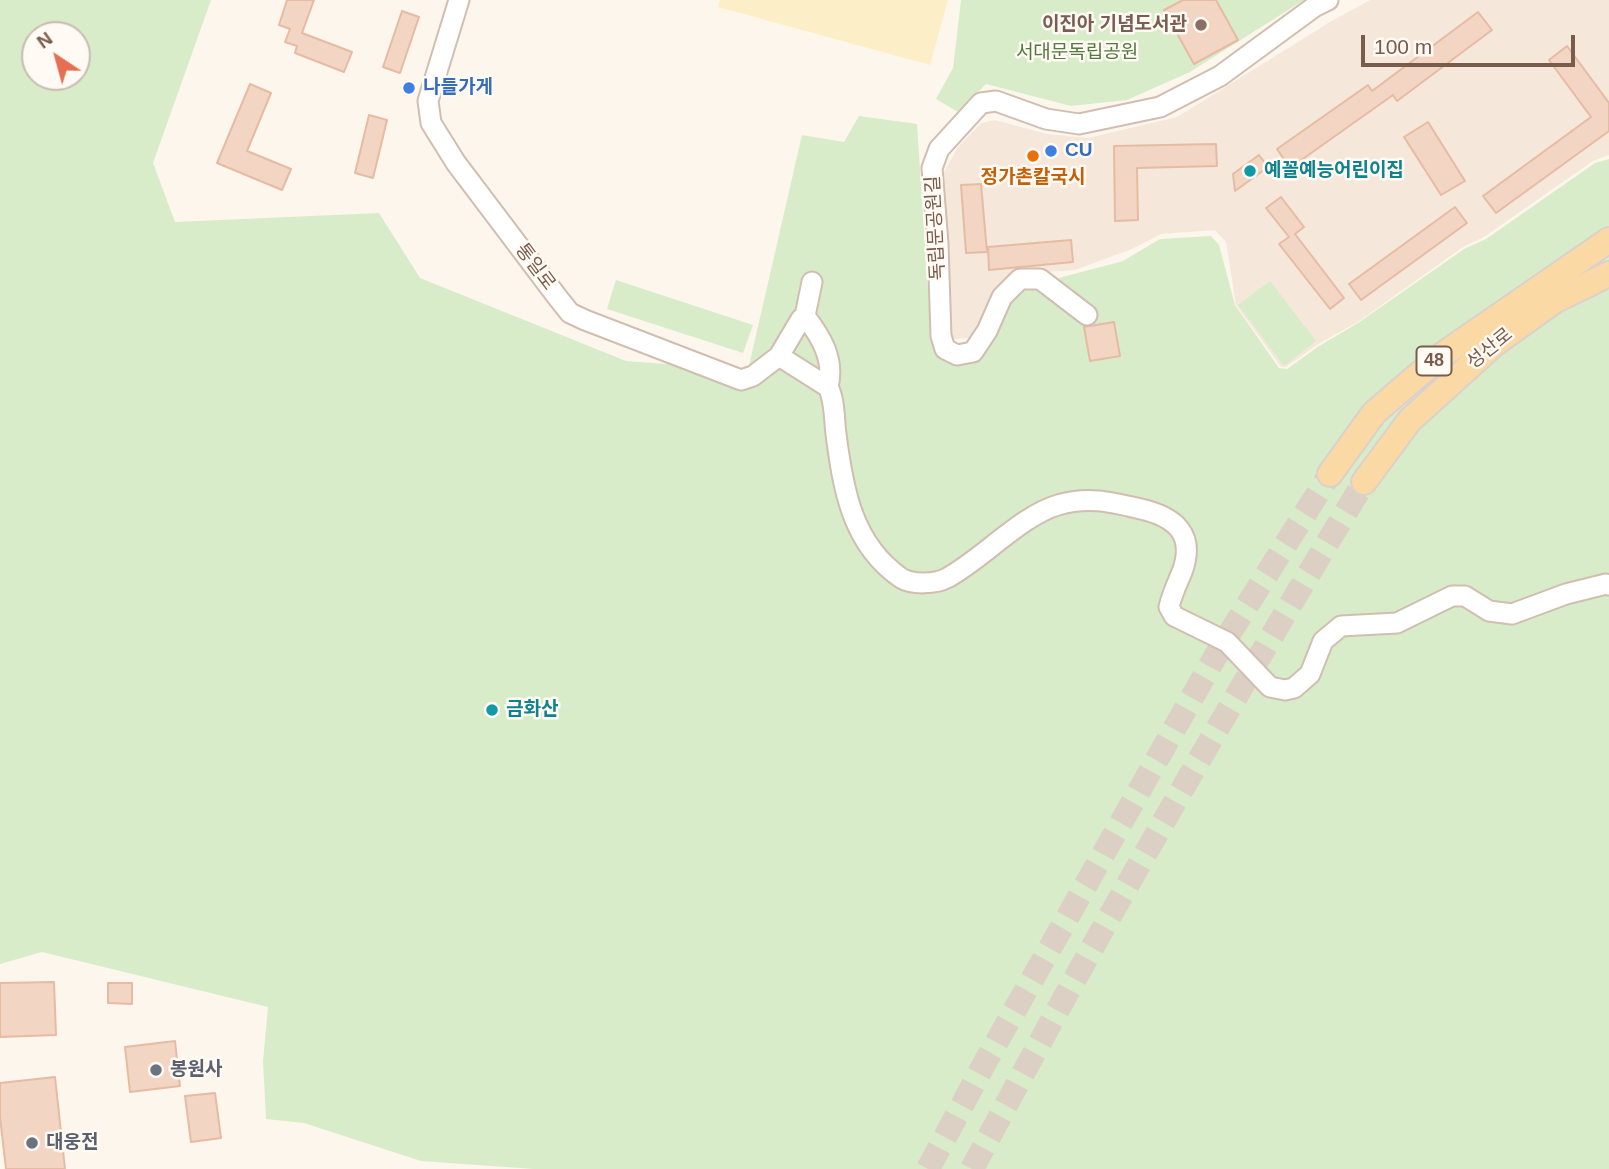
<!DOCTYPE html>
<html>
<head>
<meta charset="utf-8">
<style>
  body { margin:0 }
  #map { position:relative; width:1609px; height:1169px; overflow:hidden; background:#fdf6ec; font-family:Helvetica,sans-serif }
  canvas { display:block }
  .north { position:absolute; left:21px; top:21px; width:70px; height:70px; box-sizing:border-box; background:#fffaf3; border:2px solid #cabbb1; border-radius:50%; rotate:324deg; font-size:19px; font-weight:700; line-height:28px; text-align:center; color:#7a5c4d }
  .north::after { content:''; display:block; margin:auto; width:24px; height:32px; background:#e76f51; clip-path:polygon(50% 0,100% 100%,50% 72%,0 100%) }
  .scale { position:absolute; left:1361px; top:35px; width:214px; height:32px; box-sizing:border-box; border:4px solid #7a5c4d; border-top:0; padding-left:9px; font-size:21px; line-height:24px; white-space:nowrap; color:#7a5c4d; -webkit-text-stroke:5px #fffaf3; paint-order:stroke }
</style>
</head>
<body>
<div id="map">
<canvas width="1609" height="1169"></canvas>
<div class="north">N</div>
<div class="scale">100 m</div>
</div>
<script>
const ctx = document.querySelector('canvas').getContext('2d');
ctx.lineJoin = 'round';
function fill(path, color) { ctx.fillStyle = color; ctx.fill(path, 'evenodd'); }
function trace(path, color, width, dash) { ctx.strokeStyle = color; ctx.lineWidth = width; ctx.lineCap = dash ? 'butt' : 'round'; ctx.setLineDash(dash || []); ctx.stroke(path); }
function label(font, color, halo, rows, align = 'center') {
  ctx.font = font + ' Helvetica,"Noto Sans KR",sans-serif'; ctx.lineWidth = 5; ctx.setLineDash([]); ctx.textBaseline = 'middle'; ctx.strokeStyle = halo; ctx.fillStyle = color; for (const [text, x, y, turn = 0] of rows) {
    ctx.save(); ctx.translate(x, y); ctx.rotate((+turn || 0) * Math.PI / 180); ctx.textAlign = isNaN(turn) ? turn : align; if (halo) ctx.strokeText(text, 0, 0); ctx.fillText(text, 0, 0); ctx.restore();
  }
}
fill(new Path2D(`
  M1370,0H1609V155L1593,161L1484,237L1463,247L1358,322L1320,343L1286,367H1281L1236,305L1226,242L1215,230L1161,234L1132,249L1075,270L1019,274L973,338L954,339L945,323L944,172L958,147L981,123L995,120L1047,134L1088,138L1177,117L1330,22Z`), '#f5e8da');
fill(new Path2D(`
  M0,0H211L153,163L175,222L379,213L420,278L626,361L748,370L802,135L844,142L859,116L917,124L930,321L940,354L952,361L1021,285L1040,283L1123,261L1160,239L1211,236L1219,245L1235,305L1279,368L1287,369L1319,346L1358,323L1464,249L1486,239L1595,163L1609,159V1169H534L421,1161L304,1123L266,1119L263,1061L268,1007L42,952L0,964ZM35,35H77V77H35Z
  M961,0H1304L1190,72L1127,100L1071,106L986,84L958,112L936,99L953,68Z
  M616,280L753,325L743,353L607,309Z
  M1270,281L1316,341L1284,366L1238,305Z`), '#d8ecc9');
fill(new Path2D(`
  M720,0H948L930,65L718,7Z`), '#fcefc7');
const building = new Path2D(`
  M287,0H314L302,33L352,52L344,72L295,53L297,46L285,42L290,29L279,25Z
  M1183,0H1216L1238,40L1194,64L1164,10Z
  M402,11L419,17L400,73L383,67Z
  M1478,12L1492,30L1397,101L1393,95L1290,168L1277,149L1368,85L1372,91Z
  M1567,46L1609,103V131L1496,213L1483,196L1591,117L1549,60Z
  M250,84L271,93L247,151L291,169L282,190L217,163Z
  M369,115L387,120L373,178L355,173Z
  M1428,122L1465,181L1441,195L1404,137Z
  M1216,144L1217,166L1137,168L1138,220L1115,221L1114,146Z
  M1259,155L1268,167L1235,191L1233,174Z
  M981,184L987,252L966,253L961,185Z
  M1281,197L1304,227L1295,234L1344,298L1330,309L1279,244L1289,237L1266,208Z
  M1455,207L1467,223L1361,300L1349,284Z
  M1071,240L1073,262L989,270L988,247Z
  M1114,322L1120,356L1090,361L1084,327Z
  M54,982L56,1035L0,1037V983Z
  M108,983H132V1004L108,1003Z
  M175,1041L180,1086L130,1092L125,1047Z
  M55,1077L65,1169H6L0,1117V1083Z
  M215,1093L221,1138L191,1142L185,1096Z`);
fill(building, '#f3d5c3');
trace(building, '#e6bba3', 2);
trace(new Path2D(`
  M928,1169L983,1066L1219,650L1330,474
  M972,1169C1095,936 1228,707 1364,482`), '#dcd0c4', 24, [24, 12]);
const minor = new Path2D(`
  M459,0L428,101L431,123L456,163L558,298L570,313L585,320L741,380L753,376L779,356L828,387C835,400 834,419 836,434C843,489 852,544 901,578C912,585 936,584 947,578C981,560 1022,515 1058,505C1088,496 1111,502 1141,509C1175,517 1196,534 1182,572C1177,584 1172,594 1169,607L1174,616L1227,642L1270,687L1285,690L1294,688L1310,674L1323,641L1341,626L1397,623L1452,596H1465L1489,611L1512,614L1566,594L1606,584L1609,585
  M1087,315L1040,279H1020L1002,297L987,331L973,352L957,355L945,349L941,336L938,244L932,168L939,149L981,103L996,101L1046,119L1079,124L1160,107L1220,76L1314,7L1328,0
  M805,316L812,282
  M779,356L801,319L805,316C821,337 835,359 828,387`);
const major = new Path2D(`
  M1330,474L1374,413L1438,358L1609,240
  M1364,482L1410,420L1494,344L1554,301L1609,274`);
trace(minor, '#d1beb0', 23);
trace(major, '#dad1cd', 28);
trace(minor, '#fff', 19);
trace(major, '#fbd9a5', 24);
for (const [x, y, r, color] of [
  [1201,25,7,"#8d6e63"],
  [409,88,7,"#3f7fe0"],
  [1051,151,7,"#3f7fe0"],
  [1033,156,7,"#e8710a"],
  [1250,171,7,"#0f9aa8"],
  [492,710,7,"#0f9aa8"],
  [156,1070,7,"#6b7280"],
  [32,1143,7,"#6b7280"]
]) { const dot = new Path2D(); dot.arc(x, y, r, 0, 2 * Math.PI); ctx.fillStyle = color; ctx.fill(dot); trace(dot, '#fffaf3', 2.5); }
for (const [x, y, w] of [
  [1434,361,35]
]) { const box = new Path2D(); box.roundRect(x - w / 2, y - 14.5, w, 29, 5); ctx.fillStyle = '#fffaf3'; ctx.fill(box); trace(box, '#7a5c4d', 2); }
label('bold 18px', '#7a5c4d', null, [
  ["48",1434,361]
]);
label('bold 19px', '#785e54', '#fffaf3', [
  ["이진아 기념도서관",1187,25]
], 'right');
label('19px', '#537a41', '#fffaf3', [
  ["서대문독립공원",1077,53]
]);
label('bold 19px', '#366cbe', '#fffaf3', [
  ["나들가게",423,88],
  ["CU",1065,151]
], 'left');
label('bold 19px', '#0d838f', '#fffaf3', [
  ["예꼴예능어린이집",1264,171],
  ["금화산",506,710]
], 'left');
label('bold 19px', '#c56008', '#fffaf3', [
  ["정가촌칼국시",1033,178]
]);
label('19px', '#7a5c4d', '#fffaf3', [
  ["독립문공원길",936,228,-93],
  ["통일로",535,267,53],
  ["성산로",1490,349,-39]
]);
label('bold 19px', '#5b616d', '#fffaf3', [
  ["봉원사",170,1070],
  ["대웅전",46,1143]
], 'left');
</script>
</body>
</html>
